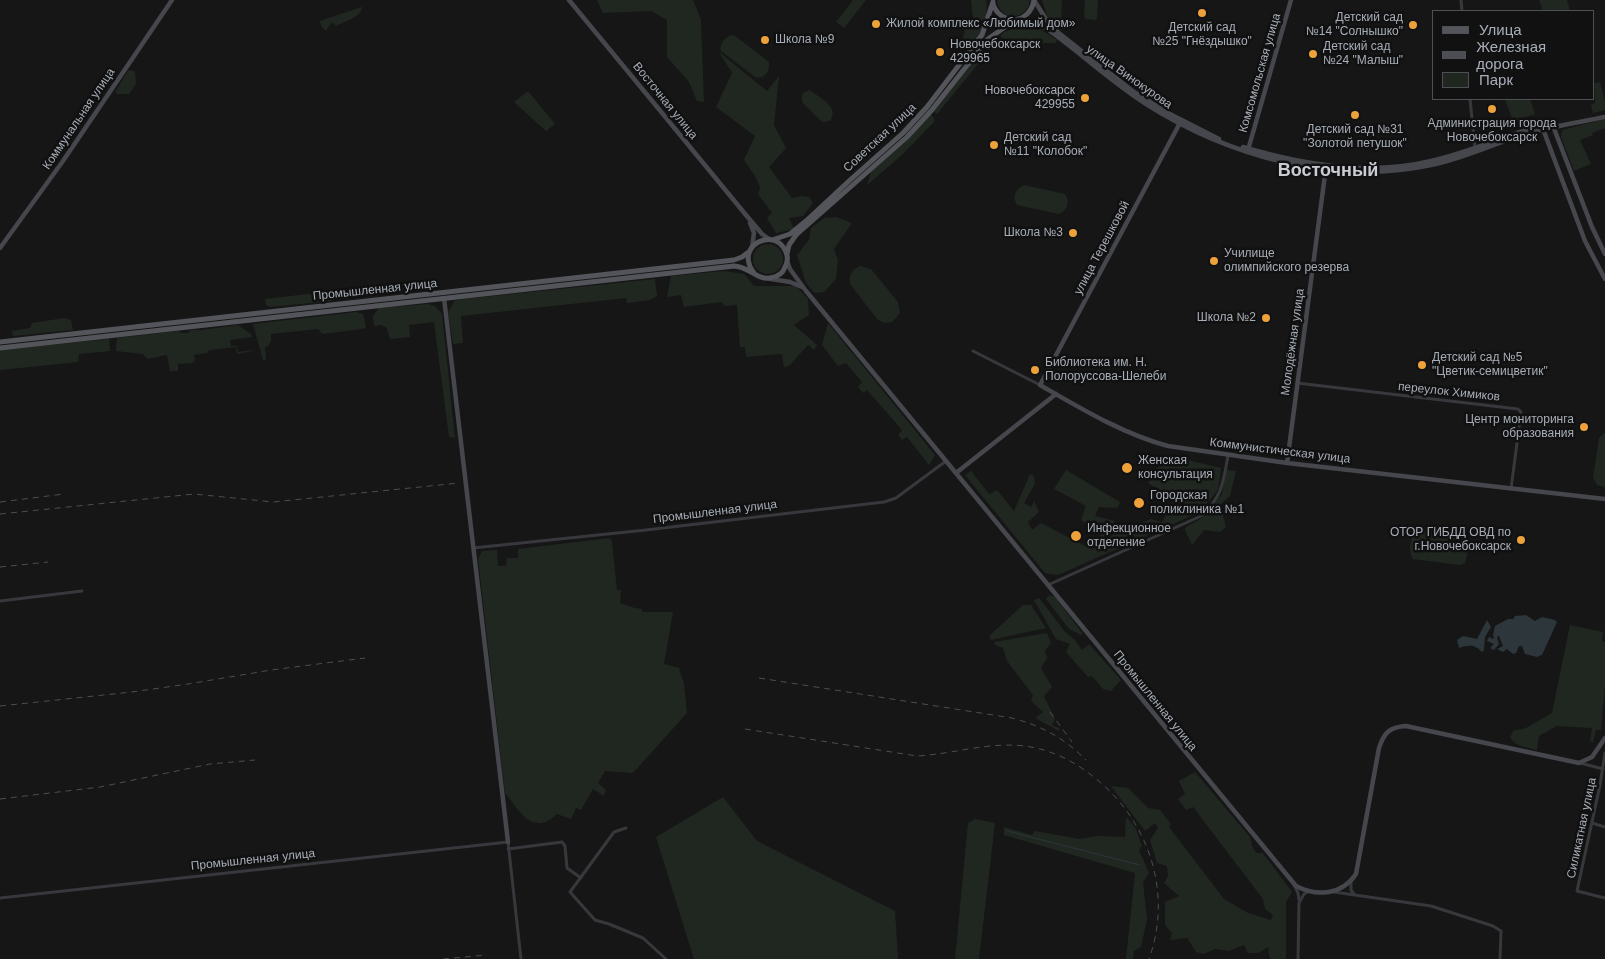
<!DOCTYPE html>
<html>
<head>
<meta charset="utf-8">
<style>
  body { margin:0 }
  #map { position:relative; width:1605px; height:959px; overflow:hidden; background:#161617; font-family:Arial,sans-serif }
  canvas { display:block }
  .legend { position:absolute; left:1432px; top:10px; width:162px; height:90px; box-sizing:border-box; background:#111112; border:1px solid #4d5054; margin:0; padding:6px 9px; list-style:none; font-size:15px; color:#a8aeb7 }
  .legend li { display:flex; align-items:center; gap:10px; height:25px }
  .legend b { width:25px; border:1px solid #4d5054 }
</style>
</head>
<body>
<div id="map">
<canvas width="1605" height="959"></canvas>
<ul class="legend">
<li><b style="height:6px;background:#53555b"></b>Улица</li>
<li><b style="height:6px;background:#4c4e53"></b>Железная дорога</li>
<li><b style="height:14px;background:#202720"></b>Парк</li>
</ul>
</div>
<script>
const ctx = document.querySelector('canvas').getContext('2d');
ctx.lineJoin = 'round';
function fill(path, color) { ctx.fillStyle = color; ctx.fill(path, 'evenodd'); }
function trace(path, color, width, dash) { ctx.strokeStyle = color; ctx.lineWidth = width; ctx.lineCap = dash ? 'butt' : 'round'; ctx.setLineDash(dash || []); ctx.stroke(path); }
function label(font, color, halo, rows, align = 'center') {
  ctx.font = font + ' Arial,sans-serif'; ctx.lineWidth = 5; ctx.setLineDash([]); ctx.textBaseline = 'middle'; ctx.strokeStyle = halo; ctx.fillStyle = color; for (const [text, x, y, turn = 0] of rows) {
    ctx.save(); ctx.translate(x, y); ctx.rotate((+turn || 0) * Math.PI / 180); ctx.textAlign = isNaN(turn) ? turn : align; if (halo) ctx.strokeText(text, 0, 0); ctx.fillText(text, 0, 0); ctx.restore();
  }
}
fill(new Path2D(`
  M597,0H693L701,20L704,102L697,101L689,82L667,57V20L651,11L603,13Z
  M853,0H866L844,28L836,22Z
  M971,0H986C988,15 986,36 971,44L963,38L966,25L973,19Z
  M997,0H1030C1028,21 999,22 997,0Z
  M1042,0H1062L1061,24L1058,26L1061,30L1059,32L1048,18Z
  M1085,0H1098L1097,18L1096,20L1086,19L1084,17Z
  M1539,0H1567L1570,11H1543Z
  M362,7C361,18 345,21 336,26L332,22L326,31L321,26L320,21Z
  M1021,26L1039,28L1057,40L1055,43H1009L1000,36L1004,32Z
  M731,35L735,36L769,62C770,71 765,80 755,77L721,51C719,44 725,38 731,35Z
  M719,52L767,91L779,76L774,125L786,148L769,167L792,198L801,196L809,197L813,203L803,216L789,218L794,229L776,233L767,218L772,213L758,194L760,187L755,176L744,160L755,136L716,107L732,73Z
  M977,54H980L983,58L937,114L934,112L935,108Z
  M131,70L135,72L136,84L129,94H117L115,92L128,71Z
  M1600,82L1605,102V110L1593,113L1591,105L1595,103L1594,83Z
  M810,90C820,98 840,107 830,121L824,122L820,120L802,102V96L803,93Z
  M528,91L555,124L546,131L514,102Z
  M1505,99H1530L1535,114L1513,121Z
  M930,114L934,118V122L902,155L867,185L871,172Z
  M1605,119V128L1592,133L1593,135L1580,140L1591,164L1574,171L1561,137L1562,130Z
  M1024,185L1065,194C1070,202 1068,210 1059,214L1017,205C1012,197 1015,189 1024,185Z
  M836,217L852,223L834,249L838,260L836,279L824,292L814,293L806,283L797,255L809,240L811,228L824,218Z
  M753 259a15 15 0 1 1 30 0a15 15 0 1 1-30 0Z
  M860,266L871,269L898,302L900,313L892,322L884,323L877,319L850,284C848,275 852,270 860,266Z
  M724,271L744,274L754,286H796L808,299L809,315L794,325L817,345L814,350L808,345L789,366L784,367L782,354L746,357L745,347H740L737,305L725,306L721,302L684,307L681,295L667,297L671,276Z
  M655,279L657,296L650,300L627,303L626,298L461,316L463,343L453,344L448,312L455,300Z
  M308,294C317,295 338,293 344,296L343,298L331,301L270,307L266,305L265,299Z
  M428,304L435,306L442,314L455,438L449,437L434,322L409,325L410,337L390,339L387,328L381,325L374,326L373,316L379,308Z
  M356,312L363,314L366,327L362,329L322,334L318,329L271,334V341L268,346L265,347L266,360H263L253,324Z
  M64,318L71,320L73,330L13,336L12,331L30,328L32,323Z
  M828,323L935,455L929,465L907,437L902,440L898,435L902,430L867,390L863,393L858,387L862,382L846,363L838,366L822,345Z
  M238,325L251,334L252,337L230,340L231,346H237L238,352L253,350V351L237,354L236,347L209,350L207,353L194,355L195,360L192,363L178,364V371H170L167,355L147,359L143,354L116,351L117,338L178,331L181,333H188L191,330H201Z
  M109,339L110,351L79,354L78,362L0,370V350Z
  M1605,433V487H1604L1597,485L1593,478L1599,438Z
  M1166,455L1221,468L1218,490L1200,512L1058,575L1045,573L965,475L971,471L989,494L997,490L1014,511L1030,474L1034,476L1035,484L1024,503L1031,507L1034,501L1039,512L1028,522L1032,530L1041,523L1093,550L1101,534L1081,520L1086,506L1054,489L1066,470L1120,502L1117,508L1099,507L1095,516L1115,521L1108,537L1151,519L1162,522L1175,499L1148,483Z
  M1226,470L1236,471L1230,496L1220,505L1226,527L1220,532L1204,530L1192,545L1185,530L1186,527L1202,518L1222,494Z
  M1416,530L1467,536L1469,544L1465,563L1460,565L1413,559C1408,551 1410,537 1416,530Z
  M610,538L612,542L617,590H621L620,603L635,608L642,609V612H673L664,664L679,668L684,684L687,713L633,773L605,771L598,783L606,790L604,796L593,789L581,810L576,808L571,819L557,814C532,837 520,811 505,793L478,559L482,551L497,550L498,566H506L507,558H518V549Z
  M1049,595L1055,597L1083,634L1081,635L1069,629L1046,599Z
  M1039,598L1066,633L1074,639L1082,650L1089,644L1121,680L1111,691L1103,689L1092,676L1088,677L1066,652L1070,644L1056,639L1034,600Z
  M1023,605H1031L1046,628L991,640L989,636Z
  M1570,625L1603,632L1602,641L1605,642V685L1601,730H1596L1593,743L1590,741L1592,728L1557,726L1539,736L1537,750C1526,747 1515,747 1510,737L1514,730L1524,729L1552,713Z
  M1047,633L1051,643L1045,651L1047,658L1041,668L1052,687L1044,696L1055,719L1052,725L1059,728V731L1035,718L1043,712L1031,701L1033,695L1007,661L1003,648L995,645L994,642Z
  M1195,772L1250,837L1252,846L1256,853H1263L1292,892L1286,902V959H1270L1268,947L1258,953H1248L1244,945L1229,951L1215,949L1204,954L1196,952L1187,938L1170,940L1172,933L1165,925V902L1179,896L1164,883L1168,876L1167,866L1157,863L1150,840L1158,828L1155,823L1145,831L1111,786L1128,788L1148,808L1160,810L1171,824L1169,827L1224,899L1248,913L1271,920L1273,915L1265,909L1263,899L1193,807L1186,810L1178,799L1185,794L1179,781Z
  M723,797L757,841L895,911L898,959H694L656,837Z
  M1126,817L1135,827L1142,846L1139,850L1149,873L1143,882L1147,919L1141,947L1134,951L1133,959H1126L1135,873L1004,835V827L1032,835L1035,831L1079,839L1097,836L1125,837Z
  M975,819L995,823L979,959H955L968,823Z`), '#202720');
fill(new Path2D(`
  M1526,615L1535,621L1542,617L1555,620L1557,622L1542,655L1537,657L1525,654L1522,646H1519L1516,653L1513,654L1507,649L1503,652L1497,649L1503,646L1499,636L1497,637L1499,644L1494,650L1490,648L1494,644L1487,641L1489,637L1493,639L1494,638L1493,635L1495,626L1508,619H1513L1515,616Z
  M1487,620L1491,627L1485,637L1484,650L1482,652C1475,644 1468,645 1459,648L1457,640L1463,636L1477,639Z`), '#2c363b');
trace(new Path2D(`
  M1007,831L1140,865`), '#2c363b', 1);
trace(new Path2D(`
  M1461,0L1462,11
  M1470,99L1475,148
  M973,351L1040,385
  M1297,383L1518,409L1521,412L1511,489
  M473,548L646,530L884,502L896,498L946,461
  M1048,585L1201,516C1223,496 1223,482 1228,456
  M0,601L82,591
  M1605,753L1600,785L1577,891L1605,898
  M1580,763L1603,769
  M1592,823L1605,827
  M626,828L614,832L570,892L595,920L609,924L643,938L666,959
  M508,849L562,842L565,846L567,868L581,878
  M1351,881V890L1354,894
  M1294,885L1298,893L1299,900
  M1334,892L1431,906L1493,926L1501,931L1500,959
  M0,898L508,842L521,959
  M1298,959L1299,903L1304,894L1309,891`), '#37383c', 3);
trace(new Path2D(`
  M569,0L746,215L762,234L769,239
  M1034,0L1051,27L1134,92L1168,113L1219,139
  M1018,19L1037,24L1047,29C1081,53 1111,82 1146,104C1228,156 1334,186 1431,165C1466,158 1497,142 1531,132C1556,126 1580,122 1605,117
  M1181,121L1040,385C1080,408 1123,434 1168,446L1287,463L1605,499
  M1553,126L1592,227L1605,254
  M1543,129L1585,241L1605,279
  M1243,147C1304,165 1369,176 1431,161C1466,153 1499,139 1533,127L1541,125L1551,126
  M1248,150L1291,0
  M750,223L754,233L752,247
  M0,248L63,161L172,0
  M787,261L790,269L806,291L1296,886C1317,897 1342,895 1356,874L1379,748C1384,733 1389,727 1406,726L1579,763L1592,757L1605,738
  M771,279L790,282L802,287
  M444,298L508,842
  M1287,463L1326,167
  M956,473L1056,394`), '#45474c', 4.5);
trace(new Path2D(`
  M993,4C1001,27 1030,24 1034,0
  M772,240L790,234L806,221L849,181L903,133L927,107L982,35L993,2
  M787,254L789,245L796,235L907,137L931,111L988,39L1015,20
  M0,342L734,260L742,257L750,251
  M0,348L734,266C748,266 757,280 770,278C777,277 783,273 785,267C788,262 788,257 786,252C775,225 733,246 754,273`), '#53555b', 5);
trace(new Path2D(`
  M0,502L64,494
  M0,514L194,494L273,502L459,483
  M0,567L48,562
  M759,678L1012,718C1042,726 1064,738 1086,760
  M0,706L132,692L188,684L271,670L365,658
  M1050,712L1072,742
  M745,729L917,756C955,754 993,740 1031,747C1054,751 1077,763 1095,778C1149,821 1173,893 1149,959
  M0,799L100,787L210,764L255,760
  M443,959L487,955`), '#4c4e53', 1, [6, 5]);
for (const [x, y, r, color] of [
  [1202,13,5,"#eca13a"],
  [876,24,5,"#eca13a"],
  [1413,25,5,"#eca13a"],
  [765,40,5,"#eca13a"],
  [940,52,5,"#eca13a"],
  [1313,54,5,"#eca13a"],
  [1085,98,5,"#eca13a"],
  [1492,109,5,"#eca13a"],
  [1355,115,5,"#eca13a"],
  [994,145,5,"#eca13a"],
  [1073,233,5,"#eca13a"],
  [1214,261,5,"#eca13a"],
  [1266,318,5,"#eca13a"],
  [1422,365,5,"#eca13a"],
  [1035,370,5,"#eca13a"],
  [1584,427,5,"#eca13a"],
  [1127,468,6,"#eca13a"],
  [1139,503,6,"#eca13a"],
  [1076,536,6,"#eca13a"],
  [1521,540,5,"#eca13a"]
]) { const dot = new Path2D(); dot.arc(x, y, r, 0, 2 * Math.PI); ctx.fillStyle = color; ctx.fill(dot); trace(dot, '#111112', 2); }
label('12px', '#a8aeb7', '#111112', [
  ["Детский сад",1403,18,"right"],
  ["№14 \"Солнышко\"",1403,32,"right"],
  ["Жилой комплекс «Любимый дом»",886,24],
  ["Детский сад",1202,28,"center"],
  ["№25 \"Гнёздышко\"",1202,42,"center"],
  ["Школа №9",775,40],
  ["Новочебоксарск",950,45],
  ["429965",950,59],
  ["Детский сад",1323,47],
  ["№24 \"Малыш\"",1323,61],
  ["Новочебоксарск",1075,91,"right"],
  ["429955",1075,105,"right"],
  ["Администрация города",1492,124,"center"],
  ["Новочебоксарск",1492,138,"center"],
  ["Детский сад №31",1355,130,"center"],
  ["\"Золотой петушок\"",1355,144,"center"],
  ["Детский сад",1004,138],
  ["№11 \"Колобок\"",1004,152],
  ["Школа №3",1063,233,"right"],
  ["Училище",1224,254],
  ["олимпийского резерва",1224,268],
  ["Школа №2",1256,318,"right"],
  ["Детский сад №5",1432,358],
  ["\"Цветик-семицветик\"",1432,372],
  ["Библиотека им. Н.",1045,363],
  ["Полоруссова-Шелеби",1045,377],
  ["Центр мониторинга",1574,420,"right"],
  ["образования",1574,434,"right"],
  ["Женская",1138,461],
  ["консультация",1138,475],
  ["Городская",1150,496],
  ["поликлиника №1",1150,510],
  ["Инфекционное",1087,529],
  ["отделение",1087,543],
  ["ОТОР ГИБДД ОВД по",1511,533,"right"],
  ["г.Новочебоксарск",1511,547,"right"]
], 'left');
label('12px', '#a8aeb7', '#111112', [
  ["Комсомольская улица",1260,73,-74],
  ["улица Винокурова",1129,77,35],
  ["Восточная улица",665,101,51],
  ["Коммунальная улица",79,119,-56],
  ["Советская улица",880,138,-43],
  ["улица Терешковой",1102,248,-62],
  ["Промышленная улица",375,290,-6],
  ["Молодёжная улица",1293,342,-82],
  ["переулок Химиков",1449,392,6],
  ["Коммунистическая улица",1280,451,7],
  ["Промышленная улица",715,512,-7],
  ["Промышленная улица",1155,701,51],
  ["Силикатная улица",1582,828,-78],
  ["Промышленная улица",253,860,-6]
]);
label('bold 18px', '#c9ccd3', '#111112', [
  ["Восточный",1328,171]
]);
</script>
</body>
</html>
